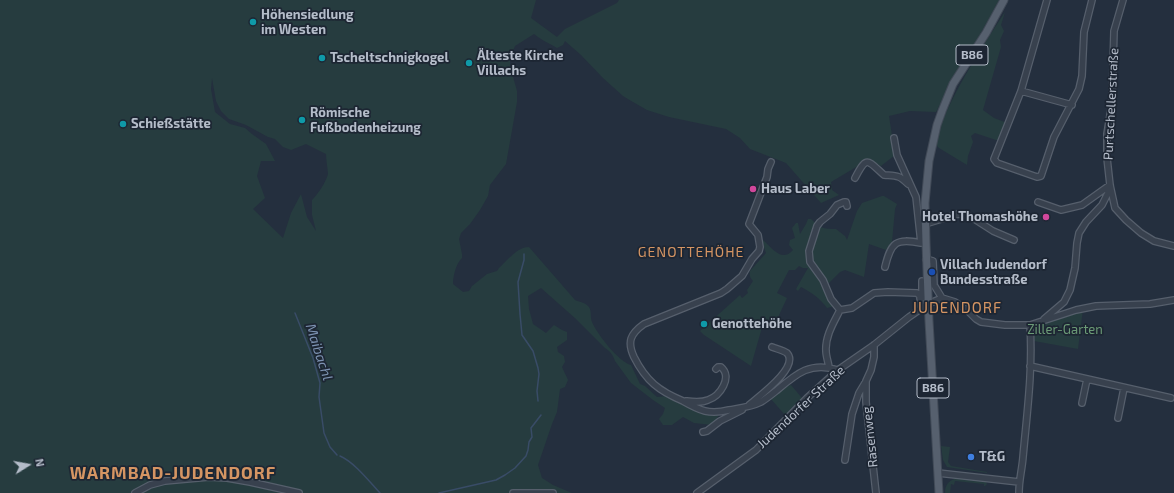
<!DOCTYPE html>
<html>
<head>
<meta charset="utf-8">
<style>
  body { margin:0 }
  #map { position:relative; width:1174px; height:493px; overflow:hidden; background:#242f3e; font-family:"Exo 2",sans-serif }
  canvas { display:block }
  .north { position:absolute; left:8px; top:445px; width:40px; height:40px; -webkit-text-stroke:3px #1d2633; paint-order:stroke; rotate:79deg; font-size:11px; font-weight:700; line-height:16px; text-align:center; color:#b4bcc9 }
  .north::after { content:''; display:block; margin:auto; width:14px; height:18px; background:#b4bcc9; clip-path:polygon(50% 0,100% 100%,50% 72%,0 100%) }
</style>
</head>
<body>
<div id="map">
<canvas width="1174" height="493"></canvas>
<div class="north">N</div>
</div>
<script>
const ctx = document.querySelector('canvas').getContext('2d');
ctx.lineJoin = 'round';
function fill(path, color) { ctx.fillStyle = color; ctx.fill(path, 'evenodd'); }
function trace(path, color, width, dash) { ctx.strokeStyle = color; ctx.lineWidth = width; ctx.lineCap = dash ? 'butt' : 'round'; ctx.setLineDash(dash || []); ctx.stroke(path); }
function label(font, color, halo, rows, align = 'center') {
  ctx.font = font + ' "Exo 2",sans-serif'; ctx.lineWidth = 3.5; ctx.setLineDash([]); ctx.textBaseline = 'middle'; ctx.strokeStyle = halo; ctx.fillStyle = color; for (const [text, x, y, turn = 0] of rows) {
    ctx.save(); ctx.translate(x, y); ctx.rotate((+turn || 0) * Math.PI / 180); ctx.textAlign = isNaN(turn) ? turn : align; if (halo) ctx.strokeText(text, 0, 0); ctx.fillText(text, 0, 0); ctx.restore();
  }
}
fill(new Path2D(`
  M0,0H536L531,18L557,37L565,29L617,3L619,0H999C979,38 956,74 936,112L910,111L889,116L895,155L881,166L868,160L831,182L832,190L839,195L821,203L786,163L750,149L740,138L726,129L669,117L647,110L633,102L623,96L603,78L581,55L565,41L563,45L557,48C549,43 541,40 534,34L515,46L510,58V66L517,91V102L506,164L490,185L488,196L480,210L470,224L461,233L459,239L462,254V258C456,264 453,275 453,284L463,292L469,291L472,286L487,274L497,271L499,268C508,260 517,247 529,247L575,300C580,302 586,303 589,307C592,312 590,317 592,322C597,334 619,362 631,365L640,384L645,386L657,397L668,396L682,404L703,413L719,415L712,425L694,423L683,417L672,425H663L659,419L663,414L665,408L653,400L631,383L615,361C613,355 610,351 605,348L576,319L541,288L528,296L529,309L533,324L546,333L554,325L562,330L567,332V340L557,347L558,352L564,356L565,362L562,367L568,380L565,387L560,389L557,412L552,424L538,465L542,478L553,485L572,493H0ZM212,78L216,101L221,111L229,119L246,125L268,137L275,139L283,147L291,150L306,144L326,154C326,159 328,171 328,174C326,182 318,194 312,200V215L316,231L307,217L301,194L291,213L283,238L253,209L265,198L257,176L261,161H275L266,144L252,134L245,128L230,124L215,112L211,89Z
  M1005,12L1001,25L1004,31L1000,40L1001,47L983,110L994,118L1007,123L999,141L975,133L971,136L973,142L968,156L967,165L939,148L934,143C950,96 978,53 1005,12Z
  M882,196H884L897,204L895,209L892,242L886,250L869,244L864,277L845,270L840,272L827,285L835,306L827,308C821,299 811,292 801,287L798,291L796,289L808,268H803L799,266L795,270H789L777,293L787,298L774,326L763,324L751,366L704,335L700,331L740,295L742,298L748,293L747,290L753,281C750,278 749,275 750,271L766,253L762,241L763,240C772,248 782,263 793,250L789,245L790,240L795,238L792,228L796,223H798L800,234L806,224L808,219H811C820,228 823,229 836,229L845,236L847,240L857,211L862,203Z
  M1083,309L1078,349L1034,341L1033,329L1035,323Z
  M791,385L802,398L785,415L770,398L784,387Z
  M941,446L950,447L948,462L951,466L987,472V473L947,467L943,460Z
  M959,478L984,481L986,482L987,484L985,486H984V484L955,481L954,485L951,484L950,493H945C945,484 950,479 959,478Z`), '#263c3f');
trace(new Path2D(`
  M524,254V260L518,282L520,314L522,335L533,351L538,368L539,374L537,391L538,401
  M295,313L313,358L320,383L319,397L324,433L330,447L337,455
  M340,456C354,462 369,481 380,493
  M439,493L496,480L505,475L515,468L526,456L528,450L529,442L532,437L531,428L541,415`), '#394c67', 1.5);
const minor = new Path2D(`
  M1047,0L1021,91L994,159L997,163L1037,177L1041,176L1054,137L1079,89L1082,76L1084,32L1092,0
  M1123,0L1114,31L1112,103L1107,134V158L1110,185L1115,208L1126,220L1141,233L1154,241L1174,246
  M1021,91L1072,105
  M894,138L897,155L916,197L921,243H926
  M771,162L768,169L767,177L749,224L758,235L760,247L759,251L752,259L742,276L727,289L721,293L644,324C630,334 627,342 634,357C646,381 659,391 683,401C690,405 697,409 705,411C713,413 721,412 729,410C740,408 751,407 761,402C766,399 771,395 776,391C796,374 810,361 838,370
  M855,178C867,155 867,160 884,175C897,176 899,175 908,184
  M1038,202L1061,210L1082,205L1110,185
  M925,224L958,214L968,215L993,231L1014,240
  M926,259L933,261L934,285L942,298
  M885,267C891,242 896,238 921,243
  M920,298H922V281
  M840,310L831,299L823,280L810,262L809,251L817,226L820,222L830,214L837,205L844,202H846L847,206
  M840,310L852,308L874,293L888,292L917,293L920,296L921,309
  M1044,319L1064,302L1070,290L1075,268L1077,243L1079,233L1086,222L1102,205L1110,189
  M874,345V357L871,370L866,381V402L876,493
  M1030,366L1171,398
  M829,367C828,361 826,356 826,351C825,336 834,322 840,310
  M686,401C694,402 701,403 708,400C720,396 733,377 721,367H718L716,369
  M1082,403L1087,379
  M749,405C758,397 800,367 787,353C783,350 777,349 772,347
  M1118,418L1124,388
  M703,432L707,431L720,421L742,410
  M845,460L852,414L859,393L865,383
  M938,473L1019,482
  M135,493L150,485L165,481L209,477L227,478L250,482L299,493
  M513,493H553
  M697,493L756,450L807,398L838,370L874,345L909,317L928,304L942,298L955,302L967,310L976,319L981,322L1005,325H1030L1076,310L1096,306L1150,304L1174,300
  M1019,493C1019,479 1022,470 1023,457C1027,413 1033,369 1030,325`);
const major = new Path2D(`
  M939,493L929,321L926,243L925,203L929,161L937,125L942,111L953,84L986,33L1004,0`);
trace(minor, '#565f6c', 8);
trace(major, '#414a57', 9);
trace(minor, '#38414e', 5.5);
trace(major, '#56606e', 7);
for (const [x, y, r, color] of [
  [253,22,4,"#0f9aa8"],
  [322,58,4,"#0f9aa8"],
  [469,63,4,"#0f9aa8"],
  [302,120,4,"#0f9aa8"],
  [123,124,4,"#0f9aa8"],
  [753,189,4,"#d1479c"],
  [1046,217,4,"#d1479c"],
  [932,272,4,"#1a4fb4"],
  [704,324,4,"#0f9aa8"],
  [971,457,4,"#3f7fe0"]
]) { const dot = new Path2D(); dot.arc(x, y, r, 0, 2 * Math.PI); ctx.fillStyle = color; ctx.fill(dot); trace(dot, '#1d2633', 1.5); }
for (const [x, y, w] of [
  [972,55,32],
  [933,388,32]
]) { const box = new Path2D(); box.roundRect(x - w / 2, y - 10, w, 20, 3); ctx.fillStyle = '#1d2633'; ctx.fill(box); trace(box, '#b4bcc9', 1); }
label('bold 12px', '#b4bcc9', null, [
  ["B86",972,55],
  ["B86",933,388]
]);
label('bold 13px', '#b4bcc9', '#1d2633', [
  ["Höhensiedlung",261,15],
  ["im Westen",261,30],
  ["Älteste Kirche",477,56],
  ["Villachs",477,71],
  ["Tscheltschnigkogel",330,58],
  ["Römische",310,113],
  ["Fußbodenheizung",310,128],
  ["Schießstätte",131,124],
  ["Haus Laber",761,189],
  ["Hotel Thomashöhe",1038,217,"right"],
  ["Villach Judendorf",940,265],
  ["Bundesstraße",940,280],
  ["Genottehöhe",712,324],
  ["T&G",979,457]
], 'left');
label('13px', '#b4bcc9', '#1d2633', [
  ["Purtschellerstraße",1111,104,-87],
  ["Judendorfer Straße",801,407,-43],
  ["Rasenweg",870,437,-96]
]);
label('13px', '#6b9a76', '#1d2633', [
  ["Ziller-Garten",1065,330]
]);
ctx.letterSpacing = '1px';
label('14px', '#d59563', '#1d2633', [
  ["GENOTTEHÖHE",691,252]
]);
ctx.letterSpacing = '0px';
label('italic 14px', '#7c92b1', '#1d2633', [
  ["Maibachl",319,352,72]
]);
ctx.letterSpacing = '1px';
label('15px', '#d59563', '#1d2633', [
  ["JUDENDORF",957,308]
]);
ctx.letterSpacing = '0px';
ctx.letterSpacing = '1px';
label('bold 17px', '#d59563', '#1d2633', [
  ["WARMBAD-JUDENDORF",173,473]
]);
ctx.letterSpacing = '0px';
</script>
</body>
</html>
